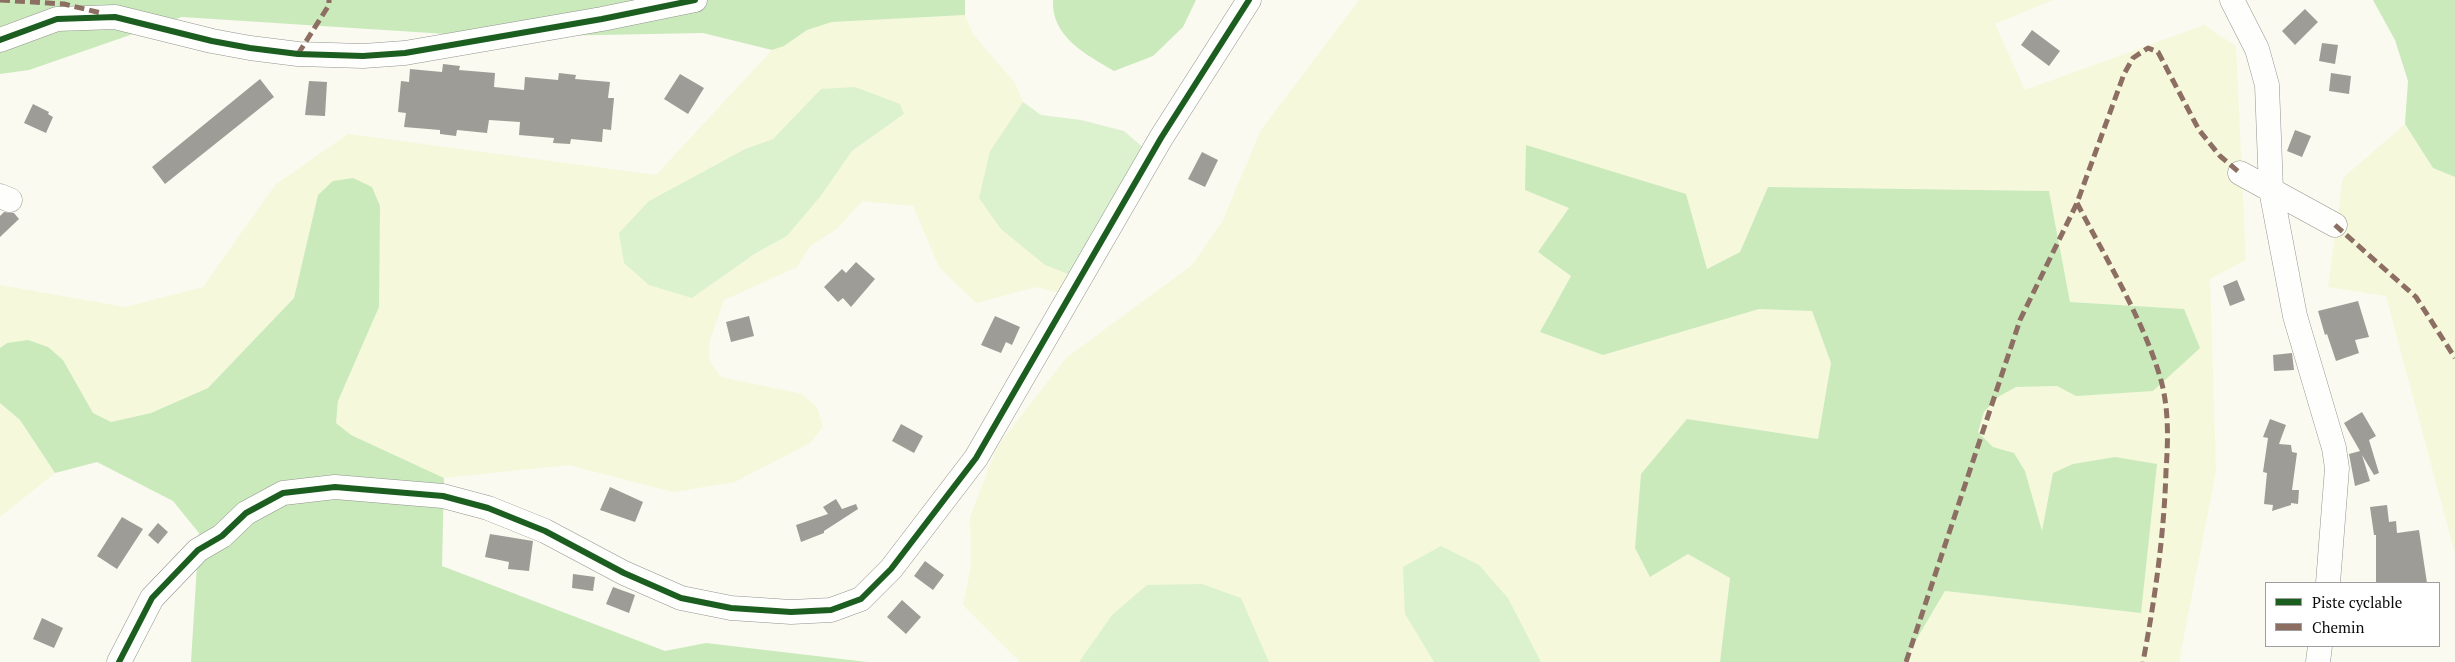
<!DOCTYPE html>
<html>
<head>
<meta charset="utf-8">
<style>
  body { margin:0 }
  #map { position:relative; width:2455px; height:662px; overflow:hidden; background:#fafaf0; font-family:"PT Serif",serif }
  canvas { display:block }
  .legend { position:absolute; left:2265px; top:582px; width:175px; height:65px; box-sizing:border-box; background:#fff; border:1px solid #9e9e9e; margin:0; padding:6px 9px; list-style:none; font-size:15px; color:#0c0c0c }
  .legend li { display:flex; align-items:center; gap:10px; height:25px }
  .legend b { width:25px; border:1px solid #9e9e9e }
</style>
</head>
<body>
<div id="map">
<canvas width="2455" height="662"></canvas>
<ul class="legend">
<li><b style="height:6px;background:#1b5e20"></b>Piste cyclable</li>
<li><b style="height:6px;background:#8d6e63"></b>Chemin</li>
</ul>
</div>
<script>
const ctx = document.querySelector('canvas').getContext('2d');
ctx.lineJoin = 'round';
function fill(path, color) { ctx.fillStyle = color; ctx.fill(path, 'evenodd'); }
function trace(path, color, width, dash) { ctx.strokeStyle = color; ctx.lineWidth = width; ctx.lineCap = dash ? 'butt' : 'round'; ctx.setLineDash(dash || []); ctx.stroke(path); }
fill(new Path2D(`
  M1359,0H2053L1995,24L2025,90L2204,25L2236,46L2246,260L2210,279L2216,471L2179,662H1903L1945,591L2141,613L2042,533L2025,471L2014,453L1993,447L1978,432L1984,412L1998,397L2016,387L2057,386L2076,396L2184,309L2070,302L2049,191L1768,187L1740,252L1706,269L1569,208L1538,252L1571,276L1540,332L1603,355L1759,309L1812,311L1831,363L1818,439L1687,419L1650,577L1688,554L1730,578L1720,662H1541L1508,598L1479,565L1405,614L1434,662H1269L1241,599L1112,615L1079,662H1020L963,605L971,566L970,517L997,447L1066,358L1192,265L1222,222L1261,130Z
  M965,15L973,34L1015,83L1023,102L990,151L1081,279L1071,296L1036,287L976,303L939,267L913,206L862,201L837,229L810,246L797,267L724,300L710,340L709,360L721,377L802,394L817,407L823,427L810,443L735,482L673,492L568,465L444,478L351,435L336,423L338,401L379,307L318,195L294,298L208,388L151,413L111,422L93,413L63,360L7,343L0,348V285L125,307L203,287L275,185L348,134L656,175L772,50L784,46L807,30L832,22ZM821,89L904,114L852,151L820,197L787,236L756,253L692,298L649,201L745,149L773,139Z
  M2405,124L2433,168L2455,177V554L2386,296L2328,287L2343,178Z
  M0,403L20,420L55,473L0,517Z`), '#f5f8db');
fill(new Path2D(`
  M855,87L900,104L904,114L852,151L820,197L787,236L756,253L692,298L649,285L624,263L619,233L649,201L745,149L773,139L821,89Z
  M1023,102L1041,115L1081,120L1124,131L1152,155L1081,279L1045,265L1001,229L979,198L990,151Z
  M1441,546L1479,565L1508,598L1541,662H1434L1405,614L1403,567Z
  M1202,584L1241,598L1269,662H1079L1112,615L1147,585Z`), '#dcf2ce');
fill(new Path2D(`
  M0,0H965V15L832,22L807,30L784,46L772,50L703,33L493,37L182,17L29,70L0,74Z
  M1053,0H1196L1183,27L1153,56L1114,71C1087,55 1051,37 1053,0Z
  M2373,0H2455V177L2433,168L2405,124L2408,81L2395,40Z
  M1526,145L1686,194L1707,269L1740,252L1768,187L2049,191L2070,302L2184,309L2200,348L2153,391L2076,396L2057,386L2016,387L1998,397L1984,412L1978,432L1993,447L2014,453L2025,471L2042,531L2053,473L2073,464L2115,457L2157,464L2141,613L1945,591L1903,662H1720L1730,578L1688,554L1650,577L1635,548L1641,474L1687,419L1818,439L1831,363L1812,311L1759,309L1603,355L1540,332L1571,276L1538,252L1569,208L1525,190Z
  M353,178L372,187L380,206L379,307L338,401L336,423L351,435L444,478L442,566L665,651L706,643L867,662H191L199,533L173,501L97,462L55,473L20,420L0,403V348L7,343L28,340L48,347L63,360L93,413L111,422L151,413L208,388L294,298L318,195L333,181Z`), '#caeabc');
fill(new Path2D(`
  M2305,9L2318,22L2295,45L2282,31Z
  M2032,30L2060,51L2049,66L2021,45Z
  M2322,43L2338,45L2335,64L2319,61Z
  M443,64L460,66L459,70L495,73L494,87L524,90L525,77L558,80L559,73L576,75L575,79L610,82L608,98H614L611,130L603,129L602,142L571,139L570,144L553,143L554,138L519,135L520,122L489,120L487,133L457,130L456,136L440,134V130L404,127L406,113L398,112L401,81L409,82L410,69L442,72Z
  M2331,73L2351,76L2349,94L2329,91Z
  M680,74L704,88L688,114L664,99Z
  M260,79L274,97L165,184L152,167Z
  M309,81L327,82L325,116L305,115Z
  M33,104L49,112L48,114L53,117L46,133L24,123Z
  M2295,130L2311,136L2302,157L2287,151Z
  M1202,152L1218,160L1205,187L1188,179Z
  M4,212L14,213L19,219L0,237V216Z
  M856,262L875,279L851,307L843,298L838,302L824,287L842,269L846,273Z
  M2237,280L2245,300L2230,306L2223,286Z
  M2358,301L2369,337L2355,340L2359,353L2336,361L2327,334L2325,335L2318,311Z
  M749,316L754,336L731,342L726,322Z
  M995,316L1020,327L1012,345L1006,342L1001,353L981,345Z
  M2292,353L2294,370L2274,371L2273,355Z
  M2362,412L2376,436L2369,440L2379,473L2374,475L2362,455L2370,481L2355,486L2349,454L2360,451L2344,423Z
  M2270,419L2286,425L2279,444L2291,445L2292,452L2297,453L2292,490H2299L2298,504L2291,503V505L2272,511L2273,505L2264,504L2267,473L2263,472L2268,438L2263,437Z
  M901,424L923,436L914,453L892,441Z
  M610,487L643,502L635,522L600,510Z
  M836,499L842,509L856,504L858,509L824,531V533L801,542L796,525L828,514L823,507Z
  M2387,505L2389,522L2396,521L2397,533L2419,530L2427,583H2376V535H2374L2370,507Z
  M122,517L143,529L117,569L97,556Z
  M158,523L168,532L158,544L148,535Z
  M490,534L533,541L529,571L508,569L509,562L485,557Z
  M925,561L944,575L933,590L914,576Z
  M573,574L595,577L593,591L572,588Z
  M613,587L635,595L629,613L606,604Z
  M902,600L921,617L906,634L887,617Z
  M42,618L63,628L54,648L33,639Z`), '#9d9c96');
const minor = new Path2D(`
  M2232,0L2257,49L2267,85L2271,190L2295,316L2334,448L2337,468L2328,583
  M0,40L57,19L115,17L212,41L250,48L298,54L363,56L405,53L602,19L695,0
  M2240,173L2335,225
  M0,196L10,200
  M119,662L152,598L198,550L222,536L246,513L283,493L335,487L443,496L488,508L545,531L624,573L681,598L731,608L791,612L831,610L861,599L891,569L976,458L1161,138L1249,0
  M2318,662L2320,646`);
trace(minor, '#93938f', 25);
trace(minor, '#fefefd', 24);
trace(new Path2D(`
  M0,0L64,4L101,13
  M298,54L329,5V0
  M2077,203C2106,259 2146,324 2162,384C2169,413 2168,442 2166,471C2164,536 2155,598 2143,662
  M2335,225L2416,297L2455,358
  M1906,662L2020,320L2077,203L2124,74L2133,58L2148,48L2158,52L2199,130L2220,156L2240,173`), '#8d6e63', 5, [10, 5]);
trace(new Path2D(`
  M0,40L57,19L115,17L212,41L250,48L298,54L363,56L405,53L602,19L695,0
  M119,662L152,598L198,550L222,536L246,513L283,493L335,487L443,496L488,508L545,531L624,573L681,598L731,608L791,612L831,610L861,599L891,569L976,458L1161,138L1249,0`), '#1b5e20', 6);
</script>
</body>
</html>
